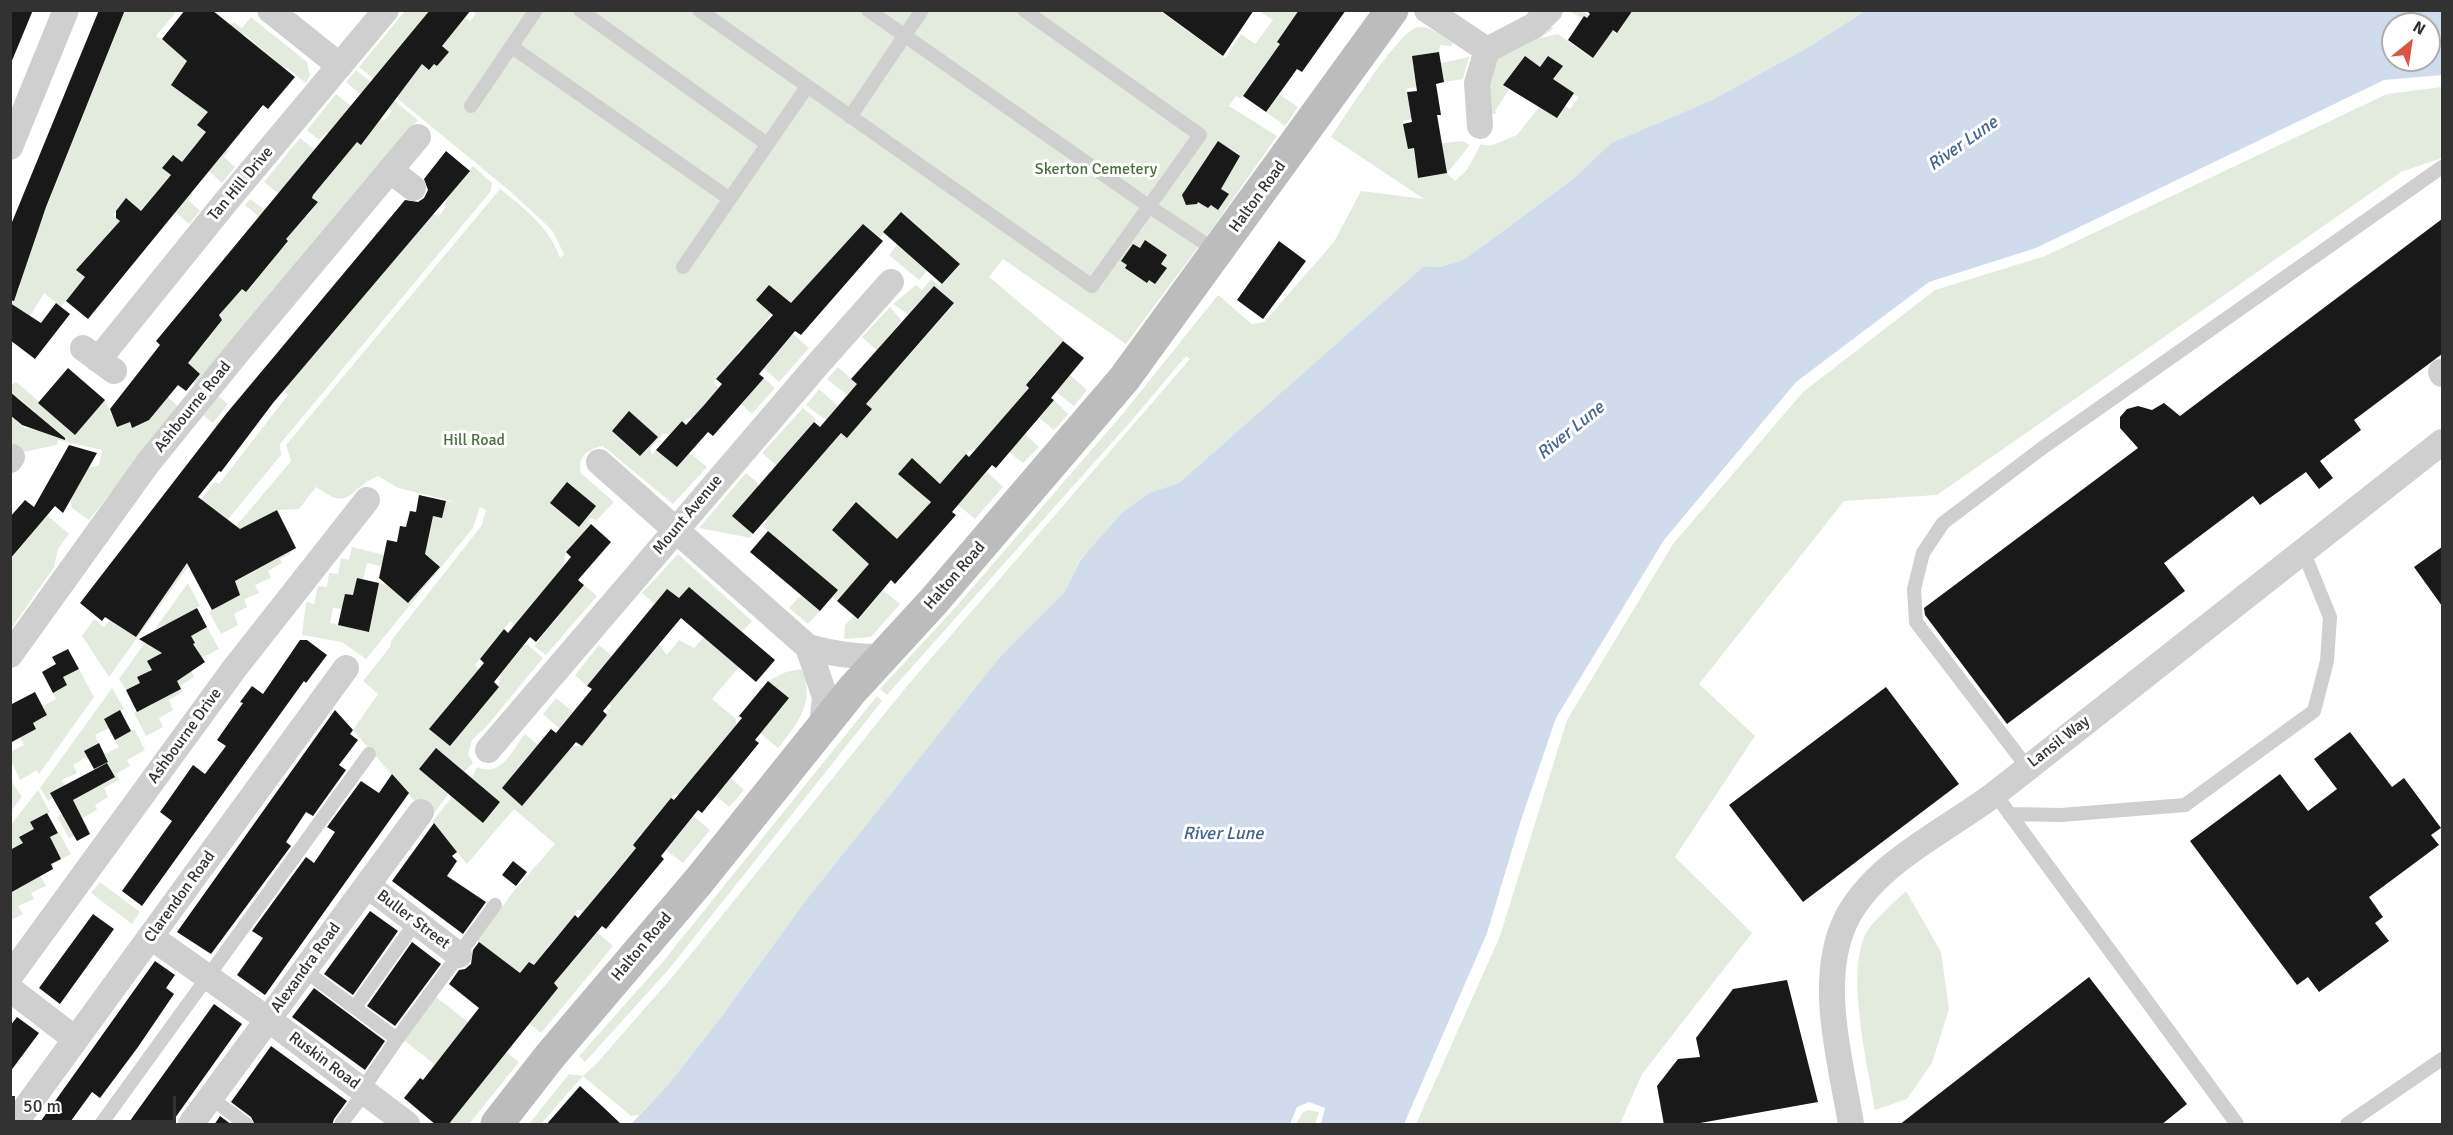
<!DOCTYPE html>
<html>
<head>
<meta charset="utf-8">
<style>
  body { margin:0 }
  #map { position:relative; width:2453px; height:1135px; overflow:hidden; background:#fff; font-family:Signika,sans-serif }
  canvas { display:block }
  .frame { position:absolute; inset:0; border:12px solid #323232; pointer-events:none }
  .north { position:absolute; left:2381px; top:12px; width:60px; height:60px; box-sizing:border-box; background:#fff; border:2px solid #adadad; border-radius:50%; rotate:30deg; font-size:16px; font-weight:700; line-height:24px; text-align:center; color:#323232 }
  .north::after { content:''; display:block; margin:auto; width:21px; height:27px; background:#db5343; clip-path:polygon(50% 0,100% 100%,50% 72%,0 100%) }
  .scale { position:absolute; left:12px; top:1096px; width:164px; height:27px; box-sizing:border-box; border:3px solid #323232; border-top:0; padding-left:8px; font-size:18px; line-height:21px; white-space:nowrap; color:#323232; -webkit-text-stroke:4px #fff; paint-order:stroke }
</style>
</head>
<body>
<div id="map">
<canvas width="2453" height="1135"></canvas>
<div class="frame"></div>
<div class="north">N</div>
<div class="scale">50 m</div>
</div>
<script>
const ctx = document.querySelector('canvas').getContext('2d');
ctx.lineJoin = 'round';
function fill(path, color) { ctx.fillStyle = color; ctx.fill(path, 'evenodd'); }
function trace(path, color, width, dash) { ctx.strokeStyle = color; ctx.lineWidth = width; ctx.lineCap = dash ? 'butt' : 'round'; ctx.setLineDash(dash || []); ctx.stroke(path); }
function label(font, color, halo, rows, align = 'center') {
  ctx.font = font + ' Signika,sans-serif'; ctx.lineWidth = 6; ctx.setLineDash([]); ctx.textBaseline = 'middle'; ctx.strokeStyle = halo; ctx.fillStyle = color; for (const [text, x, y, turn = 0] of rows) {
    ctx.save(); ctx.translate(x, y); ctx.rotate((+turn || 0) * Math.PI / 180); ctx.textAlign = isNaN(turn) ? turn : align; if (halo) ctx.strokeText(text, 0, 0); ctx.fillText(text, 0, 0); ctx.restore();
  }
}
fill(new Path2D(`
  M1138,10L1160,11L1225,58L1241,34L1255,44L1273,20L1259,11H1312L1294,36L1271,56L1241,99L1236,96L1229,106L1277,136L1214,226L1126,344L1003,259L989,277L1064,340L1030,379L1034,382L975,450L972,448L966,454L932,494L935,497L898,540L887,530L871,563L837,601L832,597L837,590L762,526L767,521L765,519L835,439L841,433L847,438L871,410L866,404L954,304L934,286L909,315L893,304L916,285L922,290L931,279L940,287L960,264L902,212L880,238L863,224L781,318L773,312L744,349L743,346L737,354L743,360L732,373L725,368L713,383L719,388L692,418L682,421L669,435L666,433L663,434L650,449L652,455L656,450L677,467L690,453L707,467L673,504L603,446C588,449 577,456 581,473L614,502L597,520L589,518L590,524L566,552L563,567L515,625L510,621L508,624L475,665L479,670L430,729L450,746L499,687L500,675L524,645H528L543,658L486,727L472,740L468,754L473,763L464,772L436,749L419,769L448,794L430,819L353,730L378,694L363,681L390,647L391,641L482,525L486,510L480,507L473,528L366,659L342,642L302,635L306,602L314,604L318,586L327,587L329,573L338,574L341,558L349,560L352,547L384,555L381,566L367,563L363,579L353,595L345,594L342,609L333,608L330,623L353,628L379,583L387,585L433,516L442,518L446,501L456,502L398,488L378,476C347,489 352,513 316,487L299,509L277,510L261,518L201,589L194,576L291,461L286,445L500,189C524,208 550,228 560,258L564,254L552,230L511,192L359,67L405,11H430L431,50L401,90L422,64H434L437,66L449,52L442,46L457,22L460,24L465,18L470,21L476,14L472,11Z
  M125,11H177L156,36L165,42L185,20L216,45L234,22L242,28L251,17L307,62L310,75L306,83L284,66L256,99L198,125L229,151L224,157L235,167L222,183L209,171L223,154L202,137L182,162L163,169L193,194L188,200L200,211L189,224L175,212L187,197L167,180L141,211L126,199L113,215L120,221L77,270L85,277L61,307L44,293L11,348V303L21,286L11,279L37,231ZM244,34L276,61L256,86L228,54Z
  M1573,11H1583L1616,34L1633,11H1865L1807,48L1712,100L1611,143L1572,180L1465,259L1440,267L1424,266L1179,483L1149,493L1081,558L1065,591L999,658L803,904L722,1016L668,1085L639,1115L631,1116L583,1076L541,1124H529L569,1074L583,1076L597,1063L674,975L907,686L1190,359L1186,356L1132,420L887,695L880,689L954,609L1125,411L1218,295L1252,324L1264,322L1334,242L1361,191L1424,199L1331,137C1346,115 1395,37 1415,28C1428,23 1443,37 1453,43L1451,46L1440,45L1439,52L1412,56L1417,87L1406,89L1412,119L1403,121L1408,149L1413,148L1414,151L1418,177L1442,143L1462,141L1470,145L1447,173L1455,181L1467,170L1481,144L1490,146L1517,135L1539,107L1557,118L1565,106L1570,109L1579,97L1546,75L1529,70L1534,63L1525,56L1503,85L1509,90L1495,111L1496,114H1489L1485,104L1494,57L1546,26L1554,28L1540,38L1558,34L1593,59L1610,34L1571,12Z
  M1469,57L1463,79L1444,82L1441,63Z
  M356,70L418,120L197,385L173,365L200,348L207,340L202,335H210L222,320L219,315L253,268L261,274L270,264L278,244L283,248L288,242L245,205L250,199L265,210L307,216L318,202L312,198L313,195L293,178L279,194L264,182L300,138L315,150L349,151L326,132L319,140L307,130L336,94L351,106L361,145L368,136L365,133L378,117L384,121L392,111L386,106L361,95L346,82Z
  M2442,87V158L2401,172L1937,495L1844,501L1699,684L1755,736L1675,857L1752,933L1642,1074L1620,1124H1416L1500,936L1567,720L1673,544L1803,392L1935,290L2045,256L2387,94Z
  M1279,94L1298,107L1285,126L1266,112Z
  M473,166L492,183L491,191L280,444L281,455L182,575L109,677L82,636L94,619L104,627L209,489L215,482L219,484L288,395L284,392L286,387L432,213L438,217L446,207L444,205L447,199Z
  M897,245L927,271L919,280L889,255Z
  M890,307L902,321L877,350L862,337Z
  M793,334L809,348L779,382L763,368Z
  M838,367L857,384L847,395L827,379Z
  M1070,375L1087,390L1074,406L1056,392Z
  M764,378L775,388L752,414L741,404Z
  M16,382C37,398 54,417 73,433L105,400L117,427L128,422L132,428L142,423L161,391L179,407L89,520L72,508L70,501L88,468L99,465L102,450L58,440L57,445L23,452L11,445V415L22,427L35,430L41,423L34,411L17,397L11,404V385Z
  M819,389L838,406L826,420L806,405Z
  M212,391L228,404L213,423L197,411Z
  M1054,400L1068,414L1054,430L1039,418Z
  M803,408L816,419L777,466L762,453Z
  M1025,434L1039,447L1023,463L1009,452Z
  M987,472L1003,487L975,519L958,505Z
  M746,473L758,483L751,538L699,528Z
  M47,515L69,534L58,549L54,567L11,629V559Z
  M288,530L296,548L290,552V554L280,559L282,563L268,571L271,578L255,585L259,593L244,599L247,607L234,614L238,625L221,634L209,612L227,602L224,596L238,588L235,581L250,573L247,567L271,539Z
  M678,554L752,621L742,632L705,601L693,608L655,604L642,593Z
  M188,583L200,606L180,617L152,670L137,677L140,683L126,690L119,679Z
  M584,585L597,596L546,655L534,646Z
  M883,590L900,604L871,637L844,639L845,625L855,616L859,619Z
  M801,595L820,611L808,624L789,608Z
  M207,627L219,649L202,658L205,662L191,670L194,677L180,686L183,692L169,700L173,710L159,718L163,727L146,736L134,713L152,705L148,697L180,651L194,643L191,636Z
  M704,637L739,667L712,699L736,719V725L679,794L674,795L644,832L639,835L641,841L584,911L577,910L575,915L547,948L569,966L597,932L613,946L541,1033L529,1023L557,987L550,977L530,962L520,973L477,941L513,892L555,844L514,809L467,864L432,822L452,797L483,823L500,802L472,778L477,767C502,778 512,750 525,734L538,745L502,788L521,805L572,746H582L607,715L606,713L612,706L609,704L659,644L667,655L679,640L694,648Z
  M599,645L612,656L587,686L575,675Z
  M79,669L94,697L39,774L37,770L20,780L11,761L10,752L24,745L20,738L36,729L33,723L47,715L43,706L56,699L53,693L67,685L63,677Z
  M801,669C817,700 797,725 778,748L760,733L789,698L768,681L786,672Z
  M112,688L124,709L104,719L109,728L95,735L98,743L84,751L87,757L73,765L77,773L62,780L65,786L50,793L53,798L48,801L40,788Z
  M877,696L882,701L669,969L585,1062L579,1056L661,964Z
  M556,698L573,712L560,729L543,714Z
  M134,729L145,750L127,760L130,766L116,774L119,780L104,788L108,797L95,805L97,810L83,818L88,828L69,838L57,817L76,807L73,800L97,776L93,769L108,762L105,754L119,747L115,740Z
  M731,778L744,790L729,807L716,796Z
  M10,779L22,797L11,811H10Z
  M38,790L50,812L31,822L34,829L19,836L23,843L11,850L10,826Z
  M693,816L710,830L683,863L666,850Z
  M59,833L71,854L53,864L54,868L40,875L46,886L31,893L34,899L18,906L23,914L11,920V892L41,842Z
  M100,882L140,912L132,924L91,893Z
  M1906,891L1941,952L1949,1009L1932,1063L1907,1099L1875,1110C1868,1067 1846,975 1865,935C1872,921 1895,902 1906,891Z
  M436,997L482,1033L464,1027L435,1065L404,1040Z
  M506,1052L519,1062L469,1124H448Z
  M1308,1110L1319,1112L1315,1124H1296L1302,1113Z`), '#e3ebdf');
fill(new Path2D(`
  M1865,11H2442V75L2384,80L2036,248L1929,282L1796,382L1664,540L1556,718L1521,820L1487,933L1404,1124H1321L1325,1108L1309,1102L1297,1107L1290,1124H631L668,1085L722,1016L803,904L999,658L1065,591L1081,559L1122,513L1149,493L1179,483L1424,266L1440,267L1465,259L1572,180L1611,143L1712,100L1807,48ZM2393,24H2429V60H2393Z`), '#d0dcec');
fill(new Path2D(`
  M10,10H33L11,63H10Z
  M99,10H125L46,207L14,301L10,300V227Z
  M185,10H212L295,77L268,109L263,105L88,319L66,301L85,277L76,270L120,221L116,218V211L126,198L141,211L171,175L162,168L173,155L182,162L206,132L197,125L208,112L171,85L187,61L162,39Z
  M430,10H471L442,46L449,52L437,66L434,64L429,70L422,64L361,145L357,142L313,195L312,198L318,202L286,239L288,241L246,292L242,289L219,315L222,320L188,363L200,374L186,391L178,385L149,420L132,428L130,422L117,427L110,409L160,345L156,341Z
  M1160,10H1254L1223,56Z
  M1299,10H1346L1302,72L1297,69L1266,112L1243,96L1280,44L1277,42Z
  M1586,10H1633L1617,33L1613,30L1593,58L1568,40L1584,16L1587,18L1590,14Z
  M1439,52L1444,82L1436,84L1441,115H1437L1447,173L1418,178L1414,148L1408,149L1403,124L1412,122L1407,92L1417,91L1412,56Z
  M1525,56L1540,67L1548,56L1563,66L1553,79L1574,93L1557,118L1503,85Z
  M1218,141L1240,156L1221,189L1229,194L1218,210L1211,205L1208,208L1198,202L1197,204L1186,205L1182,195Z
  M446,151L470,171L273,403L221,472L219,471L198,497L240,529L277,510L296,548L235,581L240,595L212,610L187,563L136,637L105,617L102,621L80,603L226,414L405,200L418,202L424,198L428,190L424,179Z
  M901,212L960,264L942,284L883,232Z
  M2442,219V354L2354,420L2361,430L2320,461L2333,478L2319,489L2306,472L2260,505L2253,496L2164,563L2185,591L2007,724L1925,615L1924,608L2138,448L2120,428V417L2127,409L2138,406L2152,410L2164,403L2180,416Z
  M863,224L883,241L801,335L795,331L759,374L764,378L713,436L708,432L677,467L656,450L682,421L686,425L705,404L722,384L716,379L773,315L756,300L769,285L791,303Z
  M1145,240L1167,255L1161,264L1167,268L1155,284L1149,280L1147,283L1125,268L1127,265L1121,261L1133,244L1140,248Z
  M1279,241L1306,261L1263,319L1237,300Z
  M934,286L954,303L866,404L872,409L847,438L841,433L753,534L732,516L814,422L820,427L857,384L851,379Z
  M10,303L41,323L56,303L70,314L35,359L10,340Z
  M1063,341L1084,358L1051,398L1054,400L996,468L992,465L952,512L956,515L895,584L891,580L858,619L837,601L869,564L832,530L856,502L897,539L931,502L898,474L912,458L940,484L966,454L969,457L1029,388L1026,385Z
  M68,368L105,400L75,435L38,403Z
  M10,392L65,438V440L22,425L10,415Z
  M629,411L658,437L640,456L612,431Z
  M69,445L97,453L63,513L55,506L10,559V517L25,500L34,507Z
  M567,482L596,506L579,527L550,503Z
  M419,495L446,501L442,518L433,516L425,554L440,567L408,603L379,578L387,540L397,542L400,526L406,527L410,511L416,512Z
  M591,524L611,542L578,580L584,585L536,642L530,637L494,682L499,687L450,746L429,729L484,663L480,659L504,629L508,633L571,557L566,552Z
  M768,531L838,590L820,611L750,552Z
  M2442,547V606L2414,567Z
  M357,578L379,583L369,632L338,625L345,594L353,595Z
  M689,587L775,660L756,682L681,618L603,711L607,715L582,746L576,742L522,806L502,788L551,729L556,733L592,689L587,686L667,589L679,598Z
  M197,608L207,627L191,636L195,643L193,644L205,662L177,681L181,689L137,712L126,690L140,683L137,677L152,670L147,661L162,653L139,639Z
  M300,640H307L327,655L306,683L304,681L142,906L122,891L172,821L160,812L193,765L205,774L226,746L217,740L243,703L240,702L252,686L263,694Z
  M68,649L79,669L63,677L67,685L53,693L42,672L56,664L52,657Z
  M768,681L789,698L755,740L759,743L702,813L698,810L661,856L664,859L606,929L602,926L554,983L558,988L448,1125H436L404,1098L420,1078L423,1080L479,1008L449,984L459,970L465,969L471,964L473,950L479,942L520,973L529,962L534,965L575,915L578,918L614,875L636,848L633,845L671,798L674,800L742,718L739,716Z
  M1886,687L1959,784L1803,902L1729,805Z
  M35,692L47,715L33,723L36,729L10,743V705Z
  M120,710L131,731L115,740L104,719Z
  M335,710L353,730L350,734L358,740L339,765L346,770L313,816L306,812L286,842L291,846L211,954L177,932Z
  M2350,732L2392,787L2404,778L2441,828L2431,835L2439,845L2369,897L2383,917L2375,923L2389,941L2319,992L2308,977L2297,985L2190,841L2280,774L2308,811L2337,789L2314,759Z
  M99,743L108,762L94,769L84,751Z
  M436,748L500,802L483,823L419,769Z
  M107,763L115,777L73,800L90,834L77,841L50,793Z
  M392,774L409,793L265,995L237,975L263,938L252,931L306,857L314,863L335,832L327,827L361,781L379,793Z
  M47,813L58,833L50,837L61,859L51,864L53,869L10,893V850L23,843L19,837L34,829L30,822Z
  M434,823L457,852L452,856L457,861L447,876L486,902L463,934L392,881Z
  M513,861L527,872L516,886L502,875Z
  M370,911L398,931L353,995L324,974Z
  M93,914L114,929L60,1004L39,988Z
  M412,942L441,964L395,1026L367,1006Z
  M155,961L175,975L166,988L174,994L138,1047L100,1098L92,1092L68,1125H38Z
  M2089,977L2187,1104L2161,1125H1899Z
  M1787,980L1818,1102L1689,1125H1664L1657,1086L1678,1059L1700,1057L1696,1038L1733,989Z
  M314,988L385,1041L365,1070L292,1017Z
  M214,1004L242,1024L170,1125H127Z
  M17,1017L39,1033L10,1072V1026Z
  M271,1046L347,1101L334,1119L332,1125H255L251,1117L231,1102Z
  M580,1086L602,1106L622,1125H546Z
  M220,1116L232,1125H214Z`), '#191919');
trace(new Path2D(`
  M580,10L767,144
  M699,10L1092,286L1200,135L1024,10
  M868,10L1150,207L1218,252
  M512,47L730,199
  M471,106L536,10
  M850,117L922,10
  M683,267L807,87
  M2027,767L1916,622L1914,589L1923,553L1943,523L2045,446L2442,167
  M1995,794L2237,1124
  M2009,814L2061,815L2185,805L2314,711L2327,661L2330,617L2303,551
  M304,970L397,1039L495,905
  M355,1007L416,922
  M362,1090L397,1039
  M211,1098L246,1124
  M101,1124L369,754
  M341,1124L365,1092
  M2347,1124L2442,1059`), '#cfcfcf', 14);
trace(new Path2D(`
  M270,10L340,66
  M1427,10L1487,50L1533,26L1550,10
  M1480,126L1477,83L1487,50
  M10,147L66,10
  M390,170L413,188
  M83,348L114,371
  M98,360L224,204L386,10
  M2441,372L2442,374
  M10,460L12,457
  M599,462L808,647C833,654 854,657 880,657
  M808,647L825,697L822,726
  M10,655L148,463L237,353L418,137
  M488,750L818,364L891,282
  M367,885L459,955
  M151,937L280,1028L407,1124
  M10,976L234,669L367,500
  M10,989L75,1039
  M14,1124L346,668
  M191,1124L421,812
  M1851,1124C1841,1062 1817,982 1845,922C1872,864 1946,831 1996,793C2145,677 2293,559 2442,442`), '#cfcfcf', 26);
trace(new Path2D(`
  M497,1124L550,1056L698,882L853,689L933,602L1124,379L1392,10`), '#bcbcbc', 33);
label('16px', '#4e6c42', '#fff', [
  ["Skerton Cemetery",1096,170],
  ["Hill Road",474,441]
]);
label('16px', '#323232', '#fff', [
  ["Tan Hill Drive",241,184,-50],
  ["Halton Road",1258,197,-54],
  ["Ashbourne Road",193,407,-51],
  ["Mount Avenue",688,515,-50],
  ["Halton Road",955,576,-49],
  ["Ashbourne Drive",185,736,-54],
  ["Lansil Way",2059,742,-38],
  ["Clarendon Road",180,897,-54],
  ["Buller Street",413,920,37],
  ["Halton Road",642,947,-50],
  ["Alexandra Road",306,968,-54],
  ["Ruskin Road",324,1061,37]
]);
label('italic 18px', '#446590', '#fff', [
  ["River Lune",1963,144,-35],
  ["River Lune",1571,431,-39],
  ["River Lune",1223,834]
]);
</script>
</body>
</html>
